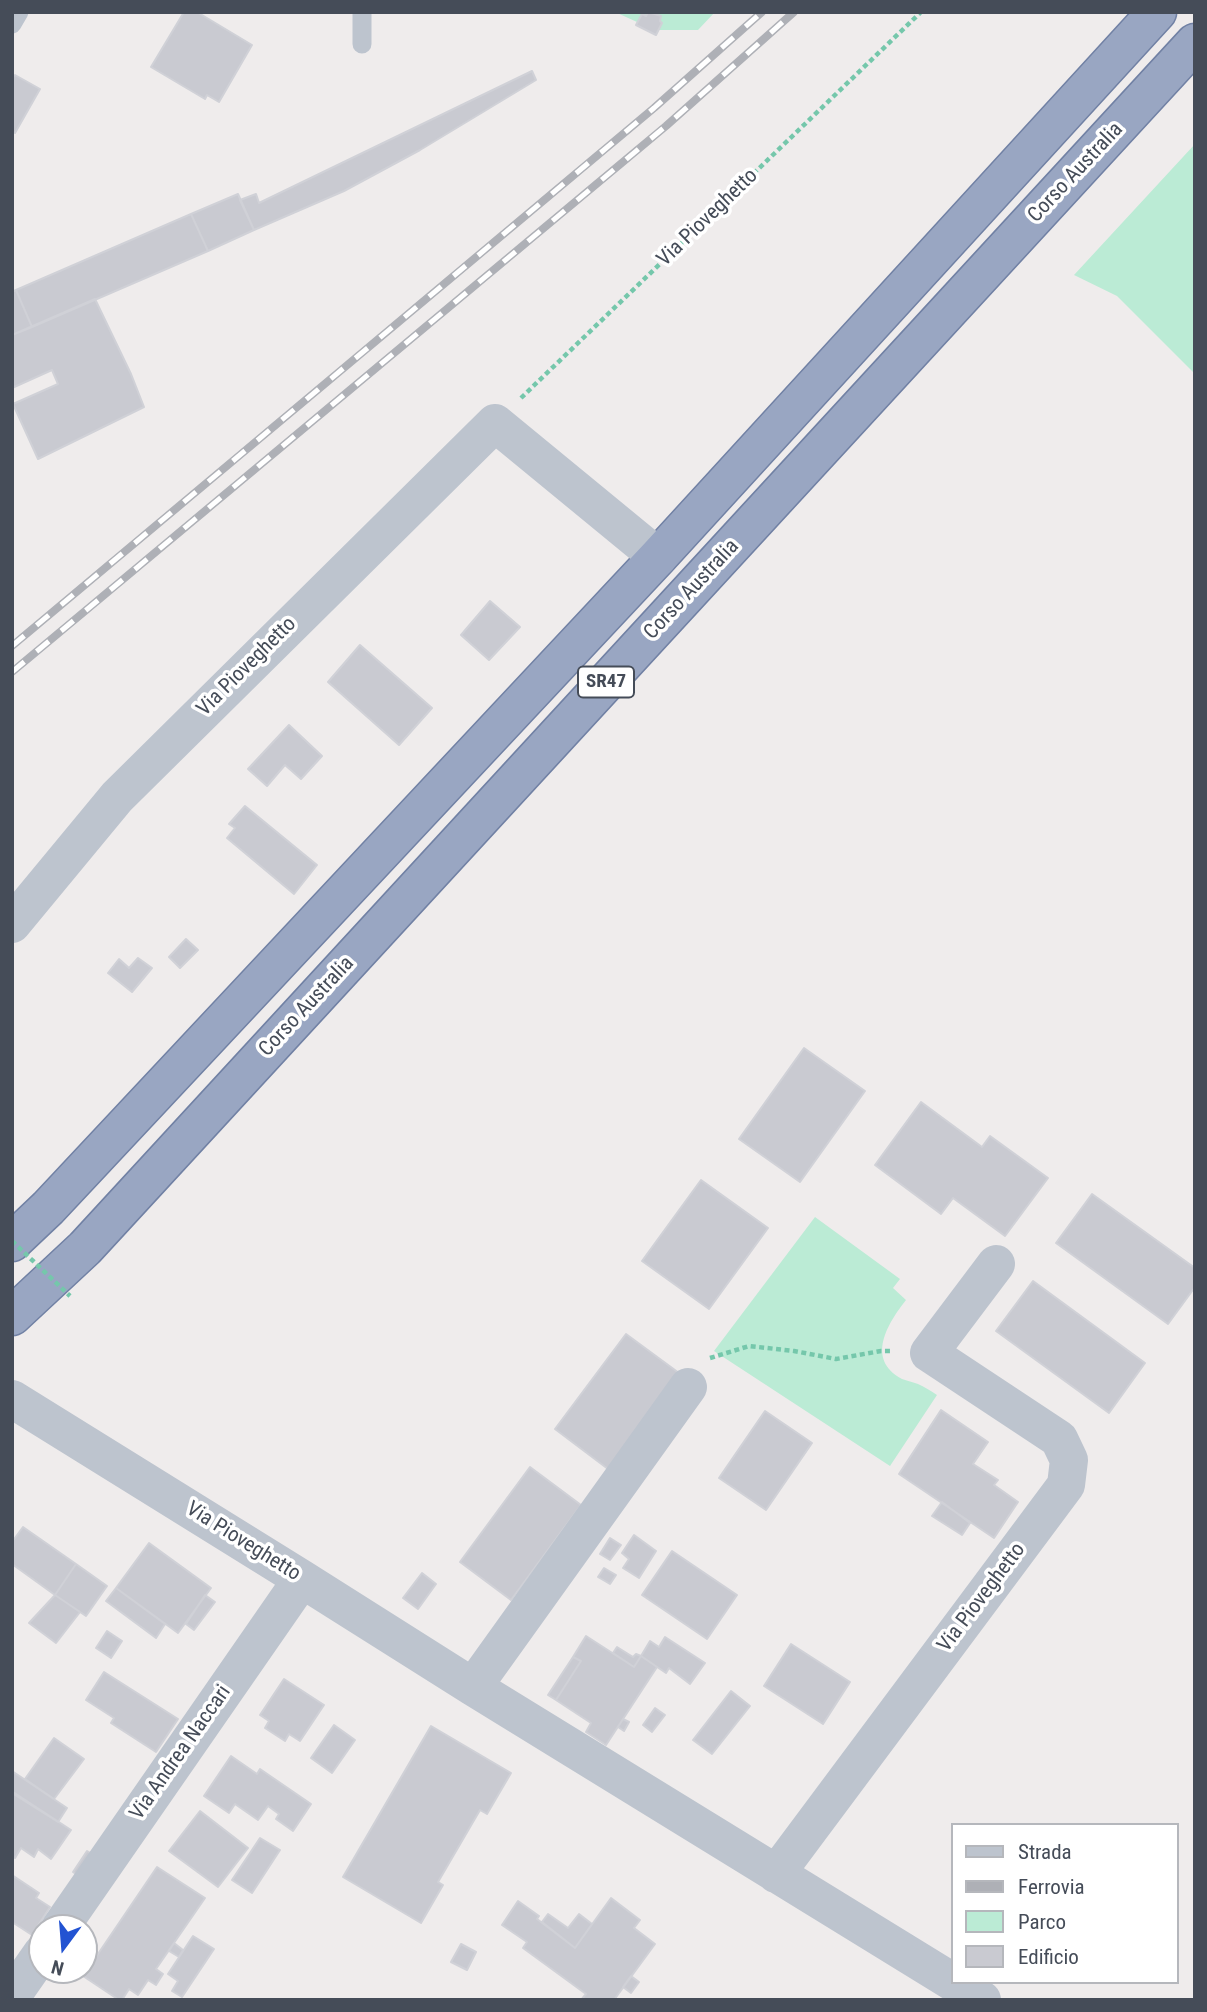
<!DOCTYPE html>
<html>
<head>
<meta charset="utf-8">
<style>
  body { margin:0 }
  #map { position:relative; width:1207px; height:2012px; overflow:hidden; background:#efecec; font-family:"Roboto Condensed",sans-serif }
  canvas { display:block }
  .frame { position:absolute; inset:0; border:14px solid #454c58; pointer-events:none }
  .legend { position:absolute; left:951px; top:1823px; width:228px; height:161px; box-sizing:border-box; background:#fff; border:2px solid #b5b7bc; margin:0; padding:9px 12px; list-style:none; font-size:21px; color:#454c58 }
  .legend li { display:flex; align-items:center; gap:14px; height:35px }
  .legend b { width:35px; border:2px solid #b5b7bc }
  .north { position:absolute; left:28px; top:1914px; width:70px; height:70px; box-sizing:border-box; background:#fff; border:2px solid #b5b7bc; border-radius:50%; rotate:196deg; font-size:19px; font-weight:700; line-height:28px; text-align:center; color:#454c58 }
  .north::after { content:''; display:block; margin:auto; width:24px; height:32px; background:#2253d2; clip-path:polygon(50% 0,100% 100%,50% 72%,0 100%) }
</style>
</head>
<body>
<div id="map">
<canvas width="1207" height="2012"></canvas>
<div class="frame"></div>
<ul class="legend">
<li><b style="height:9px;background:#bdc4ce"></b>Strada</li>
<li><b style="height:9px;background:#aeb0b6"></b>Ferrovia</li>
<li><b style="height:19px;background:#bbebd5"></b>Parco</li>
<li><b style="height:19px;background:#c9cad1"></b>Edificio</li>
</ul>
<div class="north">N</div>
</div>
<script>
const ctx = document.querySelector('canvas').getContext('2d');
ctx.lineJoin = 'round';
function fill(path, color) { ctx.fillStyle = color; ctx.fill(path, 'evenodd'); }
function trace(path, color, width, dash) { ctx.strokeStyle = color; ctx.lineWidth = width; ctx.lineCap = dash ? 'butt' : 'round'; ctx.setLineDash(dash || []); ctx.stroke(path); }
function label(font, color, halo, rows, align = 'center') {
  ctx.font = font + ' "Roboto Condensed",sans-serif'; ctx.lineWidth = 7; ctx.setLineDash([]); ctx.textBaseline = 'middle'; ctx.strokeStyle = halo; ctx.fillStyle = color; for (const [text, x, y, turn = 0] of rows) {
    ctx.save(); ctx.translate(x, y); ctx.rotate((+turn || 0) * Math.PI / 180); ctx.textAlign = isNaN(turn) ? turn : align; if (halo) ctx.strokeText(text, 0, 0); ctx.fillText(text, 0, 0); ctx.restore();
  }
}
fill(new Path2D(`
  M615,12H715L698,30H659L656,35L636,25L637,22Z
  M1195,144V374L1117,296L1074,275Z
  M815,1217L900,1279L893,1288L906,1300C888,1323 865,1359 902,1379C907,1381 913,1382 918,1384C925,1387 931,1391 937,1395L890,1466L714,1351Z`), '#bbebd5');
const building = new Path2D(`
  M184,12H197L252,45L219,102L207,95L205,99L151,67Z
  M648,12L661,16L660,21L662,23L656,35L636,25L642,14L646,16Z
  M532,71L536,80L420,150L344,191L254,230L240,200L256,194L259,203Z
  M15,75L40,89L15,133L12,131V79Z
  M238,194L254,230L208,251L191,214Z
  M191,214L208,251L32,327L16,290Z
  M16,290L32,327L12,335V292Z
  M95,299L131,374L144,407L38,459L13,404L58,384L52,370L12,388V335Z
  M490,601L520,627L489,660L461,635Z
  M360,645L432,708L399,745L328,682Z
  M289,725L322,756L301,779L285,765L267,786L248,769Z
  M245,806L317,865L294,894L227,838L235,828L229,824Z
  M186,939L198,950L180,968L169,957Z
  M138,958L152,968L132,992L108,973L119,959L129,968Z
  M804,1048L865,1091L800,1182L739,1139Z
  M921,1102L982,1147L990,1136L1048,1178L1005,1236L953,1198L941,1214L875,1165Z
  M701,1180L768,1228L709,1309L642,1261Z
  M1092,1194L1195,1268V1287L1168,1324L1056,1243Z
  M1033,1281L1145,1363L1109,1413L996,1331Z
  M626,1334L679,1373L608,1469L555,1429Z
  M941,1410L988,1442L973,1464L998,1480L994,1485L1018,1502L994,1538L899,1474Z
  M765,1411L812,1443L766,1510L719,1478Z
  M530,1467L581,1505L511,1600L460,1562Z
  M942,1502L970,1523L962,1535L932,1516Z
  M23,1527L76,1564L55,1595L12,1564V1542Z
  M634,1535L656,1551L639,1578L623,1568L629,1559L622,1553Z
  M610,1538L621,1545L610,1560L600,1554Z
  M149,1543L211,1588L178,1633L116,1588Z
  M672,1551L737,1595L707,1639L642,1595Z
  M76,1564L107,1586L86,1616L55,1595Z
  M604,1568L616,1575L610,1584L598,1577Z
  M422,1573L436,1584L418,1609L403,1598Z
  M116,1588L165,1624L156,1638L106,1601Z
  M55,1595L80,1612L56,1643L29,1623Z
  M205,1595L215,1602L194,1630L186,1624Z
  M107,1631L122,1641L111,1658L96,1648Z
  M586,1636L634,1667L641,1656L657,1667L606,1745L586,1732L591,1723L556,1700L581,1661L573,1657Z
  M665,1637L705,1663L690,1684L669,1668L666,1673L641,1656L650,1641L659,1647Z
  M791,1644L850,1682L823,1724L764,1686Z
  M617,1647L633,1657L636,1654L641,1656L634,1667L613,1653Z
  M573,1657L581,1661L556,1700L548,1695Z
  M104,1672L178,1719L156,1752L111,1723L114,1718L86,1700Z
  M284,1679L324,1705L300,1741L289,1734L285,1741L265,1728L269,1721L260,1715Z
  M731,1691L750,1706L712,1754L693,1740Z
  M655,1708L665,1715L652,1732L643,1725Z
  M623,1719L629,1722L624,1731L618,1727Z
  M334,1725L355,1740L332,1773L311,1758Z
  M431,1726L511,1773L487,1814L480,1810L438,1882L443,1885L421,1923L343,1877Z
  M54,1738L84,1759L54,1799L25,1779Z
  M231,1756L257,1774L260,1769L311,1804L293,1831L276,1819L279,1814L268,1806L258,1820L235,1804L229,1813L204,1796Z
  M12,1771L67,1808L58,1822L12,1793Z
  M13,1792L71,1830L51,1859L38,1849L34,1857L21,1848L15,1858L12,1856Z
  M200,1811L248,1848L218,1887L169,1851Z
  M260,1838L280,1850L252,1893L232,1880Z
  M87,1851L97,1857L83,1879L73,1872Z
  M157,1867L205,1898L156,1969L163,1974L156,1985L148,1980L138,1995L129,1989L122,2000H119L83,1976Z
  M12,1875L39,1893L36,1898L50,1907L32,1935L12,1922Z
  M611,1898L640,1920L634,1928L655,1944L614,2000H581L586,1994L523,1948L527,1942L502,1925L518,1901L539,1916L537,1919L575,1948Z
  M548,1914L568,1928L579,1914L592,1924L575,1948L542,1922Z
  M193,1936L214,1949L182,1997L172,1991L178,1981L168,1974Z
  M174,1943L183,1950L179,1957L169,1951Z
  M461,1944L476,1952L467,1970L451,1962Z
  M631,1976L639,1982L631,1993L623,1987Z`);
fill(building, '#c9cad1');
trace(building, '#d0d1d7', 2);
const trunk = new Path2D(`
  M12,1242L48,1208L658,557L1157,12
  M12,1316L85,1248L1195,43`);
trace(trunk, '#7181a4', 41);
trace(new Path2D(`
  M521,398L921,12
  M710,1358L749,1346L794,1351L836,1359L881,1351H893`), '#75c7ab', 4.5, [5, 3.5]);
trace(new Path2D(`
  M362,12V44
  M12,24L19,12`), '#bdc4ce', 19);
trace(new Path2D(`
  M12,924L117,797L495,423L658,557
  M12,1399L302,1579L473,1687L982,2000
  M473,1687L688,1387
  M776,1874L1066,1485L1069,1460L1059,1439L929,1353L996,1264
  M60,1928L302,1579
  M12,1996L42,1953`), '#bdc4ce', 38);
trace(trunk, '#99a6c2', 38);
const rail = new Path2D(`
  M12,646L654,108L762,12
  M12,672L666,126L794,12`);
trace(rail, '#aeb0b6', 8);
trace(rail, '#fff', 5, [16]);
trace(new Path2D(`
  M12,1241L70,1296`), '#75c7ab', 4.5, [5, 3.5]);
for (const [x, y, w] of [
  [606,682,56]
]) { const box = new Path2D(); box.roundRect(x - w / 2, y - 15.5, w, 31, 5); ctx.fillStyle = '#fff'; ctx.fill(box); trace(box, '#454c58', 2); }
label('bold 19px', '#454c58', null, [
  ["SR47",606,682]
]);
label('21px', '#454c58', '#fff', [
  ["Corso Australia",1076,173,-47],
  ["Via Pioveghetto",708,218,-44],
  ["Corso Australia",692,590,-47],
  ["Via Pioveghetto",247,667,-45],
  ["Corso Australia",307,1007,-47],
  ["Via Pioveghetto",243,1542,32],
  ["Via Pioveghetto",982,1598,-53],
  ["Via Andrea Naccari",181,1753,-55]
]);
</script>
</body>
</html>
